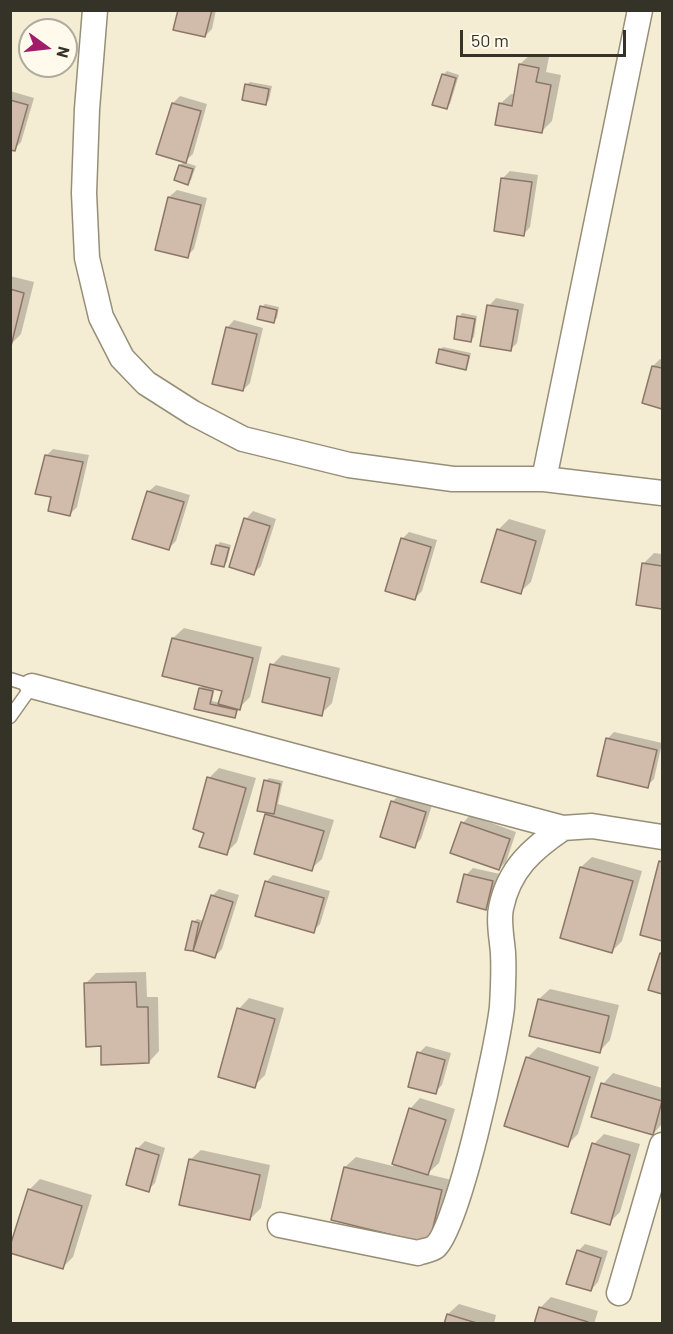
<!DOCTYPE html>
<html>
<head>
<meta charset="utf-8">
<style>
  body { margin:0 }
  #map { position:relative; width:673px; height:1334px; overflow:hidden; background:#f5ecd4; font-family:Barlow,sans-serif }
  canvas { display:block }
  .frame { position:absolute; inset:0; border:12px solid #353228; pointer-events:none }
  .north { position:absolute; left:18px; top:18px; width:60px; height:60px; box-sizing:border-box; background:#fffaeb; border:2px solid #aeaa9d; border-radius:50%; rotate:105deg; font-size:16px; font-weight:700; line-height:24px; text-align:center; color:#353228 }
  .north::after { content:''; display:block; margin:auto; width:21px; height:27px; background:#a11c69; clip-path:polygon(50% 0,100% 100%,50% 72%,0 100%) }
  .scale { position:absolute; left:460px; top:30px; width:166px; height:27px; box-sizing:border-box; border:3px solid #353228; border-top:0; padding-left:8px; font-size:18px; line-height:21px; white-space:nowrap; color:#353228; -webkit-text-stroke:4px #fffaeb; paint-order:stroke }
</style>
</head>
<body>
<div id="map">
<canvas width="673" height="1334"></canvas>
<div class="frame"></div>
<div class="north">N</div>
<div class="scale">50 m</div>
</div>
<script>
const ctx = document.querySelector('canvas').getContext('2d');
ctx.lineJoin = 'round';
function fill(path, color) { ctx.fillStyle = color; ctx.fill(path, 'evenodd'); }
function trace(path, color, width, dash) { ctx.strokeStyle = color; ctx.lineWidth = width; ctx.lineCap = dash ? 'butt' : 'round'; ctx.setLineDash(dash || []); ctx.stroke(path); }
fill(new Path2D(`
  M179,10H216L212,29L205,36Z
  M531,54L549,57L546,72L561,75L552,121L541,132L500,104L511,94H515L520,64Z
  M447,71L459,75L450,104L447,107L443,75Z
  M250,82L272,86L269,100L266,103L246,85Z
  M10,91L34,98L21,142L14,149L10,148Z
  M180,96L207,104L193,154L184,162L196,166L191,180L188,183L176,179L180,165L185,161L173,103Z
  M510,171L538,175L530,227L523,235L503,178Z
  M177,190L207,198L194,249L187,256L169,197Z
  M10,276L34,282L21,334L10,345Z
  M496,298L524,304L517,343L510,350L489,306Z
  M265,304L279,307L277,318L273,321L262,307Z
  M462,313L477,316L474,337L471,340L459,317Z
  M234,320L263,328L250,383L243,390L227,328Z
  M443,347L471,353L468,365L465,368L440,350Z
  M660,359L662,360V408L643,402L653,366Z
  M53,449L89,455L77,507L70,514L53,496L46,456Z
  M156,485L190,495L176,541L169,548L148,492Z
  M253,511L276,519L261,566L254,573L246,519Z
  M509,519L546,530L531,582L520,592L498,530Z
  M409,532L437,540L422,591L415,598L402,539Z
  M220,542L231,545L227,562L224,565L217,546Z
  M654,553L662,554V607L638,604L644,563Z
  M184,628L262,647L250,697L239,708L235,716L196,708L200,688L204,685L173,638ZM215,687L224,690L220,703L212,701Z
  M282,655L340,668L332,703L321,714L272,665Z
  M614,732L662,743L654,779L647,786L607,739Z
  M219,768L256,778L237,842L226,853L205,832L209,778Z
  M269,778L283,781L278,804L334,820L322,859L311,869L255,853L267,814L269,812L265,781Z
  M399,795L432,805L421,839L414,846L392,802Z
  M470,815L516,832L506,862L499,869L463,823Z
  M592,857L642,871L622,941L612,951L562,937L581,867Z
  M662,860V938L661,939L660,862Z
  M473,868L500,874L493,901L486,908L466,875Z
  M273,875L330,891L320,924L313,931L266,882Z
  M219,889L239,895L222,949L215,956L196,945L192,950L193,922L197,919L204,921L212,896Z
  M662,952V993L650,989Z
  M146,972L147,997H158L159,1051L149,1062L102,1045L85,984L96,973Z
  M550,989L619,1005L610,1040L600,1051L539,999Z
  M249,998L284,1008L265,1075L254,1086L239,1009Z
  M426,1046L451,1053L442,1085L435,1092L419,1053Z
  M538,1047L599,1067L578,1134L567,1145L527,1058Z
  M613,1073L662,1088V1124L653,1134L603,1084Z
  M420,1098L455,1109L439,1163L427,1174L452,1180L439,1231L428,1242L345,1167L356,1157L393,1166L410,1109Z
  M604,1134L640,1144L620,1212L609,1223L594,1144Z
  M145,1141L165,1148L155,1183L148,1190L127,1184L138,1148Z
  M201,1150L270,1165L261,1208L250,1219L190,1160Z
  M40,1179L92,1195L73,1257L63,1267L29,1190Z
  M585,1244L608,1251L598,1282L591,1290L578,1251Z
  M551,1297L598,1311L594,1324H536L540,1308Z
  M459,1304L496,1315L494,1324H445L448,1314Z`), '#0003');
const building = new Path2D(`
  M178,10H212L205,37L173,30Z
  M519,64L539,68L536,82L551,85L542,133L495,125L499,103L512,106Z
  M442,74L456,78L447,109L432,105Z
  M245,84L269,89L266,105L242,100Z
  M10,100L28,105L15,151L10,150Z
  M172,103L201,111L186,163L156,154Z
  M179,165L193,169L188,185L174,180Z
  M501,178L532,182L524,236L494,231Z
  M168,197L201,205L188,258L155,250Z
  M10,289L24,293L11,346H10Z
  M487,305L518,310L511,351L480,346Z
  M260,306L277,310L274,323L257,319Z
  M457,316L475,319L471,342L454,339Z
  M226,327L257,334L243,391L212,384Z
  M439,349L469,356L466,370L436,363Z
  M652,366L662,368V409L642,403Z
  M45,455L83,462L70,516L48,511L51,497L35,494Z
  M147,491L184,502L169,550L132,539Z
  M244,518L270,526L254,575L229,567Z
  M497,529L536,541L521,594L481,582Z
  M401,538L431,547L415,600L385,591Z
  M216,545L229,548L224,567L211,564Z
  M642,563L662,566V609L636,605Z
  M172,638L253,658L240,710L218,704L222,691L162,676Z
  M270,664L330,678L322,716L262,702Z
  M199,688L213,691L210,704L237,710L235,718L194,709Z
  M606,738L657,750L648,788L597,776Z
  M207,777L246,788L227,855L199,847L204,833L193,829Z
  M264,780L280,784L274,814L257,811Z
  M391,801L426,812L415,848L380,837Z
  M265,814L324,831L312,871L254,854Z
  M461,822L510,839L499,870L450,853Z
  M659,861L662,862V941L640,935Z
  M580,867L633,881L612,953L560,938Z
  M464,874L493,881L486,910L457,902Z
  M265,881L324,898L314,933L255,916Z
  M211,895L233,902L215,958L193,951Z
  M192,921L199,923L193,951L185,950Z
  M660,953L662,954V994L648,990Z
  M136,982L137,1007H148L149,1063L101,1065V1046L86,1047L84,983Z
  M538,999L609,1016L600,1053L529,1036Z
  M237,1008L275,1019L255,1088L218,1077Z
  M417,1052L445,1060L436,1094L408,1087Z
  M526,1057L590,1077L568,1147L504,1126Z
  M601,1083L662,1101L653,1135L591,1117Z
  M409,1108L446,1120L428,1175L392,1164Z
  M592,1143L630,1155L610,1225L571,1213Z
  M136,1148L159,1155L149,1192L126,1185Z
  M189,1159L260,1175L250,1220L179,1205Z
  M344,1167L442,1190L429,1244L331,1220Z
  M28,1189L82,1206L63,1269L10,1253V1246Z
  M577,1250L601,1258L591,1291L566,1284Z
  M539,1307L588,1322V1324H534Z
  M447,1314L480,1324H444Z`);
fill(building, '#d1bbab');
trace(building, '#8b7768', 1.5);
const lane = new Path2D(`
  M10,679L32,686L10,717`);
const street = new Path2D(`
  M95,10L87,109L84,193L87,258L101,317L122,358L146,383L193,413L243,439L349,465L453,479H544L662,493
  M544,479L640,10
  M32,686L563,828L592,826L662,837
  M280,1225L418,1253C422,1251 431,1250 435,1247C458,1229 498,1044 502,1007C503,990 504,971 503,953C502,939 498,921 501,908C509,869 532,849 563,828
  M619,1293L662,1145`);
trace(lane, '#968e77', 15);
trace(street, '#968e77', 27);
trace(lane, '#fff', 12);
trace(street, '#fff', 24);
</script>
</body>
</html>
